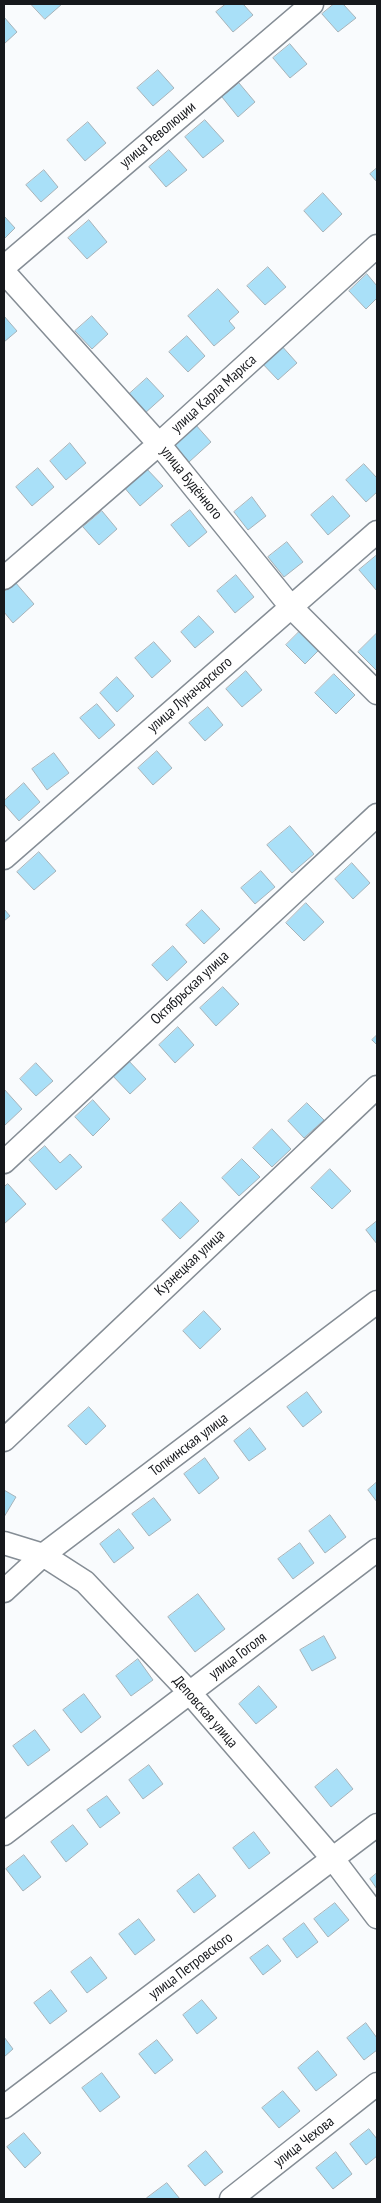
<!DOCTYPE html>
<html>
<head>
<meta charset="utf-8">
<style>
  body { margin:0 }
  #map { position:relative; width:381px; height:2203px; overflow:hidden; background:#f9fbfd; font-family:"PT Sans Narrow",sans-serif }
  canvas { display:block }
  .frame { position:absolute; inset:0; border:5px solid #16181c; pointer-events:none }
</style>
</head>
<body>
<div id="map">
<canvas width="381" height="2203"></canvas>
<div class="frame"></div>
</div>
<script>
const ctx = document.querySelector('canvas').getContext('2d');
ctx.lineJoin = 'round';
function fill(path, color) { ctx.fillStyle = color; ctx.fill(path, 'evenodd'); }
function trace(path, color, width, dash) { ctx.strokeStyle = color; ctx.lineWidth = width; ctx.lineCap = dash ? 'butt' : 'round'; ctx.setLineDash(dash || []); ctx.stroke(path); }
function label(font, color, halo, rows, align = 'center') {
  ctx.font = font + ' "PT Sans Narrow",sans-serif'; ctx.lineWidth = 4; ctx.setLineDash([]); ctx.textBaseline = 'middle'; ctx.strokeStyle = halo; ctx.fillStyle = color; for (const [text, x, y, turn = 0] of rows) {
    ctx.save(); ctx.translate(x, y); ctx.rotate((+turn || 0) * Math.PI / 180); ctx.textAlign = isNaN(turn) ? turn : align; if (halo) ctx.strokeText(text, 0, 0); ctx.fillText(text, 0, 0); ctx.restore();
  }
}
const building = new Path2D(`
  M31,4H62L45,19Z
  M226,4H243L253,15L233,32L216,12Z
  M334,4H343L356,18L338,32L322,14Z
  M4,17L17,32L4,44Z
  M290,44L307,64L290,78L273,58Z
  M158,70L174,88L153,106L137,88Z
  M239,83L255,102L238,117L222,97Z
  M205,120L224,141L203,158L185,137Z
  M88,122L106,143L85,161L67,140Z
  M169,150L187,170L166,187L149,167Z
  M377,168V182L370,174Z
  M44,170L58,187L41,202L26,185Z
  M323,193L342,214L323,232L304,211Z
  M4,216L15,228L4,239Z
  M89,220L107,242L87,259L68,238Z
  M268,267L286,287L265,305L247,286Z
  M367,274L377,286V298L366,309L349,291Z
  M218,289L239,312L229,321L235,328L214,346L188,316Z
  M4,316L17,331L4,342Z
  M92,316L108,334L92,349L75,331Z
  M187,336L205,356L188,372L169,352Z
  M280,344L297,363L278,380L260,361Z
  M147,378L164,396L144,414L127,396Z
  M195,424L211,442L189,462L173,444Z
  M70,443L86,463L66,480L50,461Z
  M364,464L377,478V492L366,502L346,480Z
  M145,467L163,486L140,506L123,486Z
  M38,468L54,487L32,506L16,487Z
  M333,496L350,516L328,535L311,515Z
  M252,497L266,516L248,530L234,512Z
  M190,510L207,532L189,547L171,525Z
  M102,511L117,529L99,545L83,527Z
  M287,542L303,562L284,577L268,557Z
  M377,555V591L359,570Z
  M236,575L254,597L235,613L217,591Z
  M15,582L34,604L13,623L4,612V592Z
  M199,616L214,632L195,648L181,632Z
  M301,630L320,649L305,664L286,645Z
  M377,633V669L376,670L358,652Z
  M154,642L171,661L152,678L135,658Z
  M246,671L262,690L242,707L226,689Z
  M334,674L355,695L336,714L315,693Z
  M117,677L134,696L117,712L100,693Z
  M97,704L115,725L99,739L80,718Z
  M208,707L223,725L205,741L189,723Z
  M157,751L172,768L153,785L138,768Z
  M54,753L69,773L47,790L32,769Z
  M24,783L40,802L19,821L4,804V801Z
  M290,826L314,854L292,873L267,845Z
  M39,852L56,871L34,890L17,872Z
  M352,863L370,883L353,899L335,879Z
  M261,871L275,887L255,904L241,888Z
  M306,903L324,922L304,941L286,923Z
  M4,909L10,916L4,921Z
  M202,910L220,929L204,944L186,925Z
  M173,946L187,962L167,981L152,965Z
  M223,987L239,1004L216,1026L200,1008Z
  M178,1027L194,1045L175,1063L159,1045Z
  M377,1035V1045L372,1040Z
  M127,1059L146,1079L130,1094L111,1074Z
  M36,1063L53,1081L36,1096L20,1079Z
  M4,1089L22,1109L4,1126Z
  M93,1100L110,1119L93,1136L75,1117Z
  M307,1103L324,1120L304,1138L288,1121Z
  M272,1129L291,1149L272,1167L253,1148Z
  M45,1146L60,1163L70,1154L82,1167L56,1190L29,1160Z
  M242,1159L260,1177L239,1196L222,1178Z
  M330,1169L351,1191L332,1209L311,1188Z
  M8,1184L26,1204L4,1224V1187Z
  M181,1202L199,1221L180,1239L162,1220Z
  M377,1221V1244L366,1230Z
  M204,1311L221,1329L200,1349L183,1331Z
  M307,1392L322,1412L303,1427L287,1407Z
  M89,1407L106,1426L86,1445L68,1426Z
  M250,1428L266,1449L249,1461L234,1441Z
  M205,1458L219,1478L199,1494L184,1474Z
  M377,1482V1502L368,1490Z
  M4,1490L16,1497L4,1517Z
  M154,1498L171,1520L149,1536L132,1514Z
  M330,1515L346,1537L325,1553L309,1531Z
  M119,1529L134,1548L114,1563L100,1544Z
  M300,1543L314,1563L293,1579L278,1559Z
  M198,1594L225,1629L195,1652L168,1617Z
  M324,1636L336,1658L312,1671L300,1650Z
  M138,1659L153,1680L131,1696L116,1676Z
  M259,1686L277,1707L256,1724L239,1704Z
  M84,1694L101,1717L81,1733L63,1710Z
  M35,1730L50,1750L28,1766L13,1746Z
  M149,1765L163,1784L143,1799L129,1780Z
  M337,1769L353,1789L331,1807L315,1787Z
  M107,1796L120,1813L100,1828L87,1810Z
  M73,1825L88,1844L66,1862L51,1842Z
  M254,1832L270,1853L249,1869L233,1848Z
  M24,1855L41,1877L23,1891L6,1869Z
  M377,1873V1889L370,1879Z
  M199,1874L216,1896L194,1913L177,1891Z
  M335,1903L349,1920L328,1937L314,1919Z
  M139,1919L155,1940L135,1955L119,1934Z
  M304,1923L318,1942L297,1958L283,1939Z
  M268,1945L281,1961L263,1975L250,1958Z
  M91,1957L107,1978L87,1993L71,1972Z
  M51,1990L67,2011L50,2024L34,2003Z
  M202,2000L217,2018L197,2034L183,2015Z
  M366,2023L377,2038V2050L364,2060L347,2038Z
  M4,2037L13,2049L4,2057Z
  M157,2040L173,2060L155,2074L139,2054Z
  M318,2051L337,2075L316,2091L298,2068Z
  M102,2073L120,2097L100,2112L82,2088Z
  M283,2091L300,2111L279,2128L262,2108Z
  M369,2129L377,2139V2156L366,2165L350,2144Z
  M24,2133L41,2153L25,2168L7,2147Z
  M206,2151L223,2172L205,2186L188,2166Z
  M336,2152L352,2174L333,2189L316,2168Z
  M167,2183L180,2199H148L147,2198Z`);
fill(building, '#a9e0f8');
trace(building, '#a7b3b9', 1);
const minor = new Path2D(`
  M4,267L312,4
  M4,272L159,444L291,607L377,693
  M4,578L159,444L377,246
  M4,858L377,532
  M4,1162L377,815
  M4,1440L377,1087
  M4,1543L43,1555L85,1582L190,1693L333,1859L377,1917
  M4,1591L43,1555L377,1302
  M4,1834L377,1550
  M4,2107L377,1825
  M231,2199L377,2084`);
trace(minor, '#858d95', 25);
trace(minor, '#fff', 22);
label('15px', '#16181c', '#fff', [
  ["улица Революции",158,135,-40],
  ["улица Карла Маркса",214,394,-42],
  ["улица Будённого",191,483,51],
  ["улица Луначарского",190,695,-41],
  ["Октябрьская улица",190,988,-43],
  ["Кузнецкая улица",190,1263,-43],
  ["Топкинская улица",189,1445,-37],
  ["улица Гоголя",238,1656,-37],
  ["Деповская улица",205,1712,49],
  ["улица Петровского",191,1966,-37],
  ["улица Чехова",304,2142,-38]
]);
</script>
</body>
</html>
